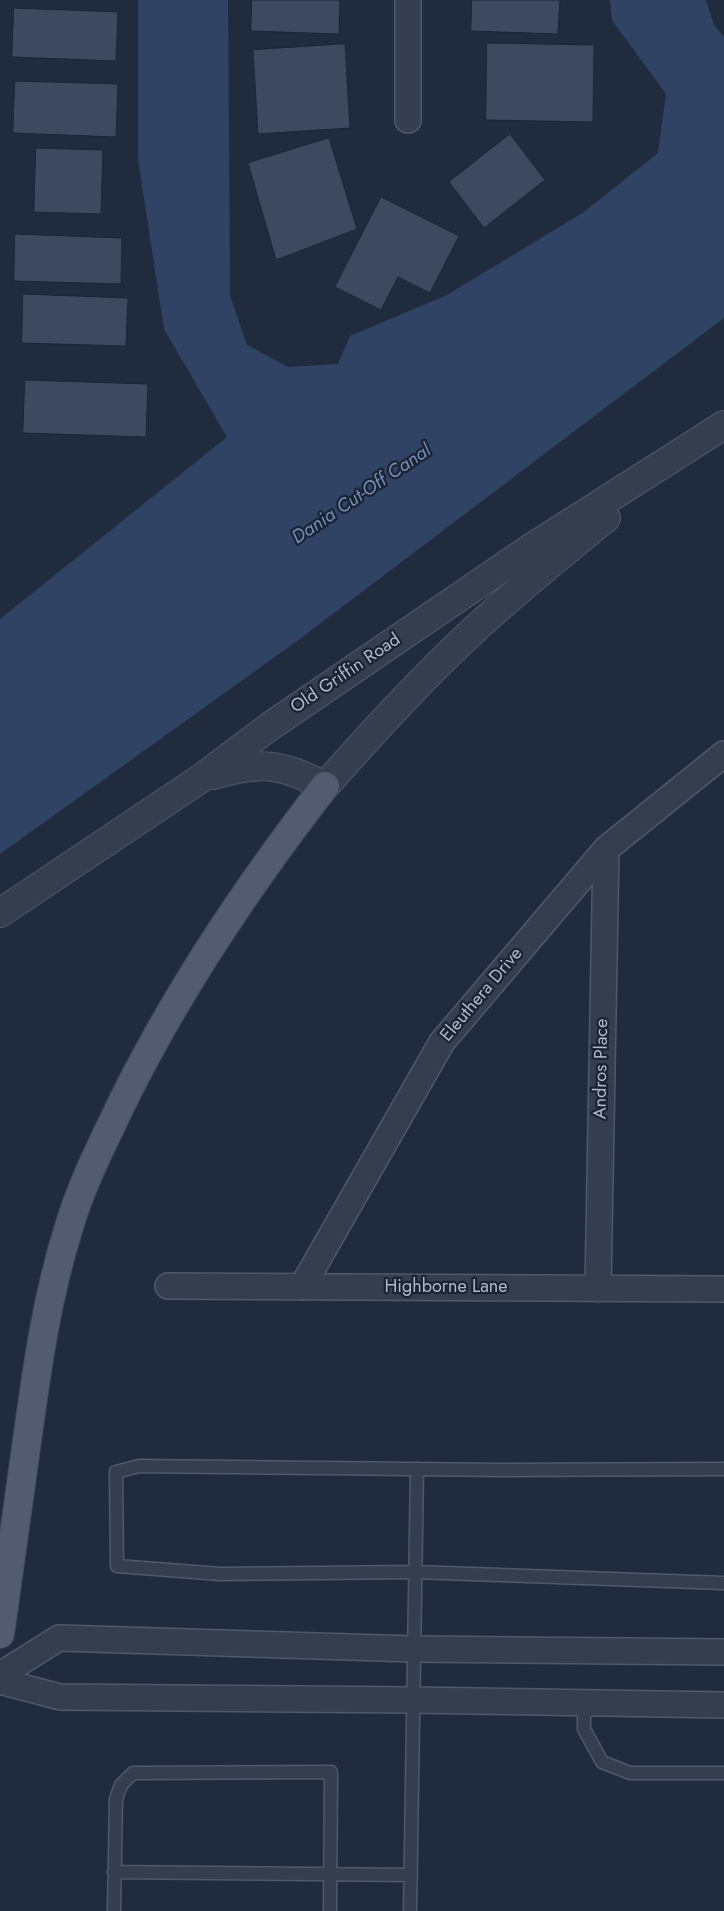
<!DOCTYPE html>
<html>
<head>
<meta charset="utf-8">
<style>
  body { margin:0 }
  canvas { display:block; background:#212b3e }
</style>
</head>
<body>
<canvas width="724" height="1911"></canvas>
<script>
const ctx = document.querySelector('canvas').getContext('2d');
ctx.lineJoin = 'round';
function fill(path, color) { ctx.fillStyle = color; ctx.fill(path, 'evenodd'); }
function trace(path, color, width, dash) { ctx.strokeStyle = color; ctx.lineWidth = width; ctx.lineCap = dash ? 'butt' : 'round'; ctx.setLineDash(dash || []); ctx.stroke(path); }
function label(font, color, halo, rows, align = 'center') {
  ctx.font = font + ' Jost,sans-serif'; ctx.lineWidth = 4.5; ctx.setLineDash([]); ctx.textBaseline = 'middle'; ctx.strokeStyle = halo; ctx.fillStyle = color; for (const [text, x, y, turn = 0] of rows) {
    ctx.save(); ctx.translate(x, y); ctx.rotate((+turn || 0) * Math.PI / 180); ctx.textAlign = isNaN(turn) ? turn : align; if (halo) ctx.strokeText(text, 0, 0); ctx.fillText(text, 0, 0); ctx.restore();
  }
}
fill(new Path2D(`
  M138,0H228L230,296L247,345L288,367L338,364L350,336L447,295L584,212L658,153L666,94L612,20L610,0H706L714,25L724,37V318L297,641L0,854V619L227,437L164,329L138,159Z`), '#314365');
const building = new Path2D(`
  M252,0H340L339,34L251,31Z
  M472,0H560L558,34L471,31Z
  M14,8L118,12L116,61L12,57Z
  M487,43L594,45L593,122L486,120Z
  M345,44L350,128L258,134L253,50Z
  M15,81L118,84L116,137L13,133Z
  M510,134L545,180L484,228L449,182Z
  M329,138L357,229L276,260L248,163Z
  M36,148L103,150L101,214L34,212Z
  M381,197L459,236L430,293L398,277L381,310L335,287Z
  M15,234L122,238L121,284L14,281Z
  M23,294L128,298L126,346L22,343Z
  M25,380L148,384L146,437L23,433Z`);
fill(building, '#3c495e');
trace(building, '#1c2535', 1);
const service = new Path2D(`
  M724,1469L501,1470L139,1466L116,1472L117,1566L220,1574L415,1572L724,1583
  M584,1703V1729L602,1762L630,1773H724
  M114,1872L411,1875
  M114,1911L116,1799L121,1785L133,1773L331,1772L330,1911
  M410,1911L417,1469`);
const minor = new Path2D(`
  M408,0V120
  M168,1286L724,1289
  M302,1287L442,1042L606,849L724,754
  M598,1289L606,849
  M0,1675L59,1638L414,1649L724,1652
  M0,1681L60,1697L413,1700L724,1705`);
const tertiary = new Path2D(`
  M213,775C262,761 279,763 325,786C373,732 422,678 475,629C517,590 562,554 606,518
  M0,913L200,779L269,727L531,548L724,425`);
const primary = new Path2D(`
  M0,1634C9,1570 18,1505 27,1441C37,1368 47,1296 69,1227C81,1186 100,1149 118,1111C174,995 246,888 325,786`);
trace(service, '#505869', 15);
trace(minor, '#505869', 28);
trace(tertiary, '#505869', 30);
trace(primary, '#3e4757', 30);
trace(service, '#353e4e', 12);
trace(minor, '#353e4e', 25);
trace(tertiary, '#353e4e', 28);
trace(primary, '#525c6e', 28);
label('18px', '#b0b8c9', '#1a2333', [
  ["Old Griffin Road",346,674,-34],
  ["Eleuthera Drive",482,995,-50],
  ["Andros Place",602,1069,-89],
  ["Highborne Lane",446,1288]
]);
label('italic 19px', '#758cb4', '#1a2333', [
  ["Dania Cut-Off Canal",362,495,-34]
]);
</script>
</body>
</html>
